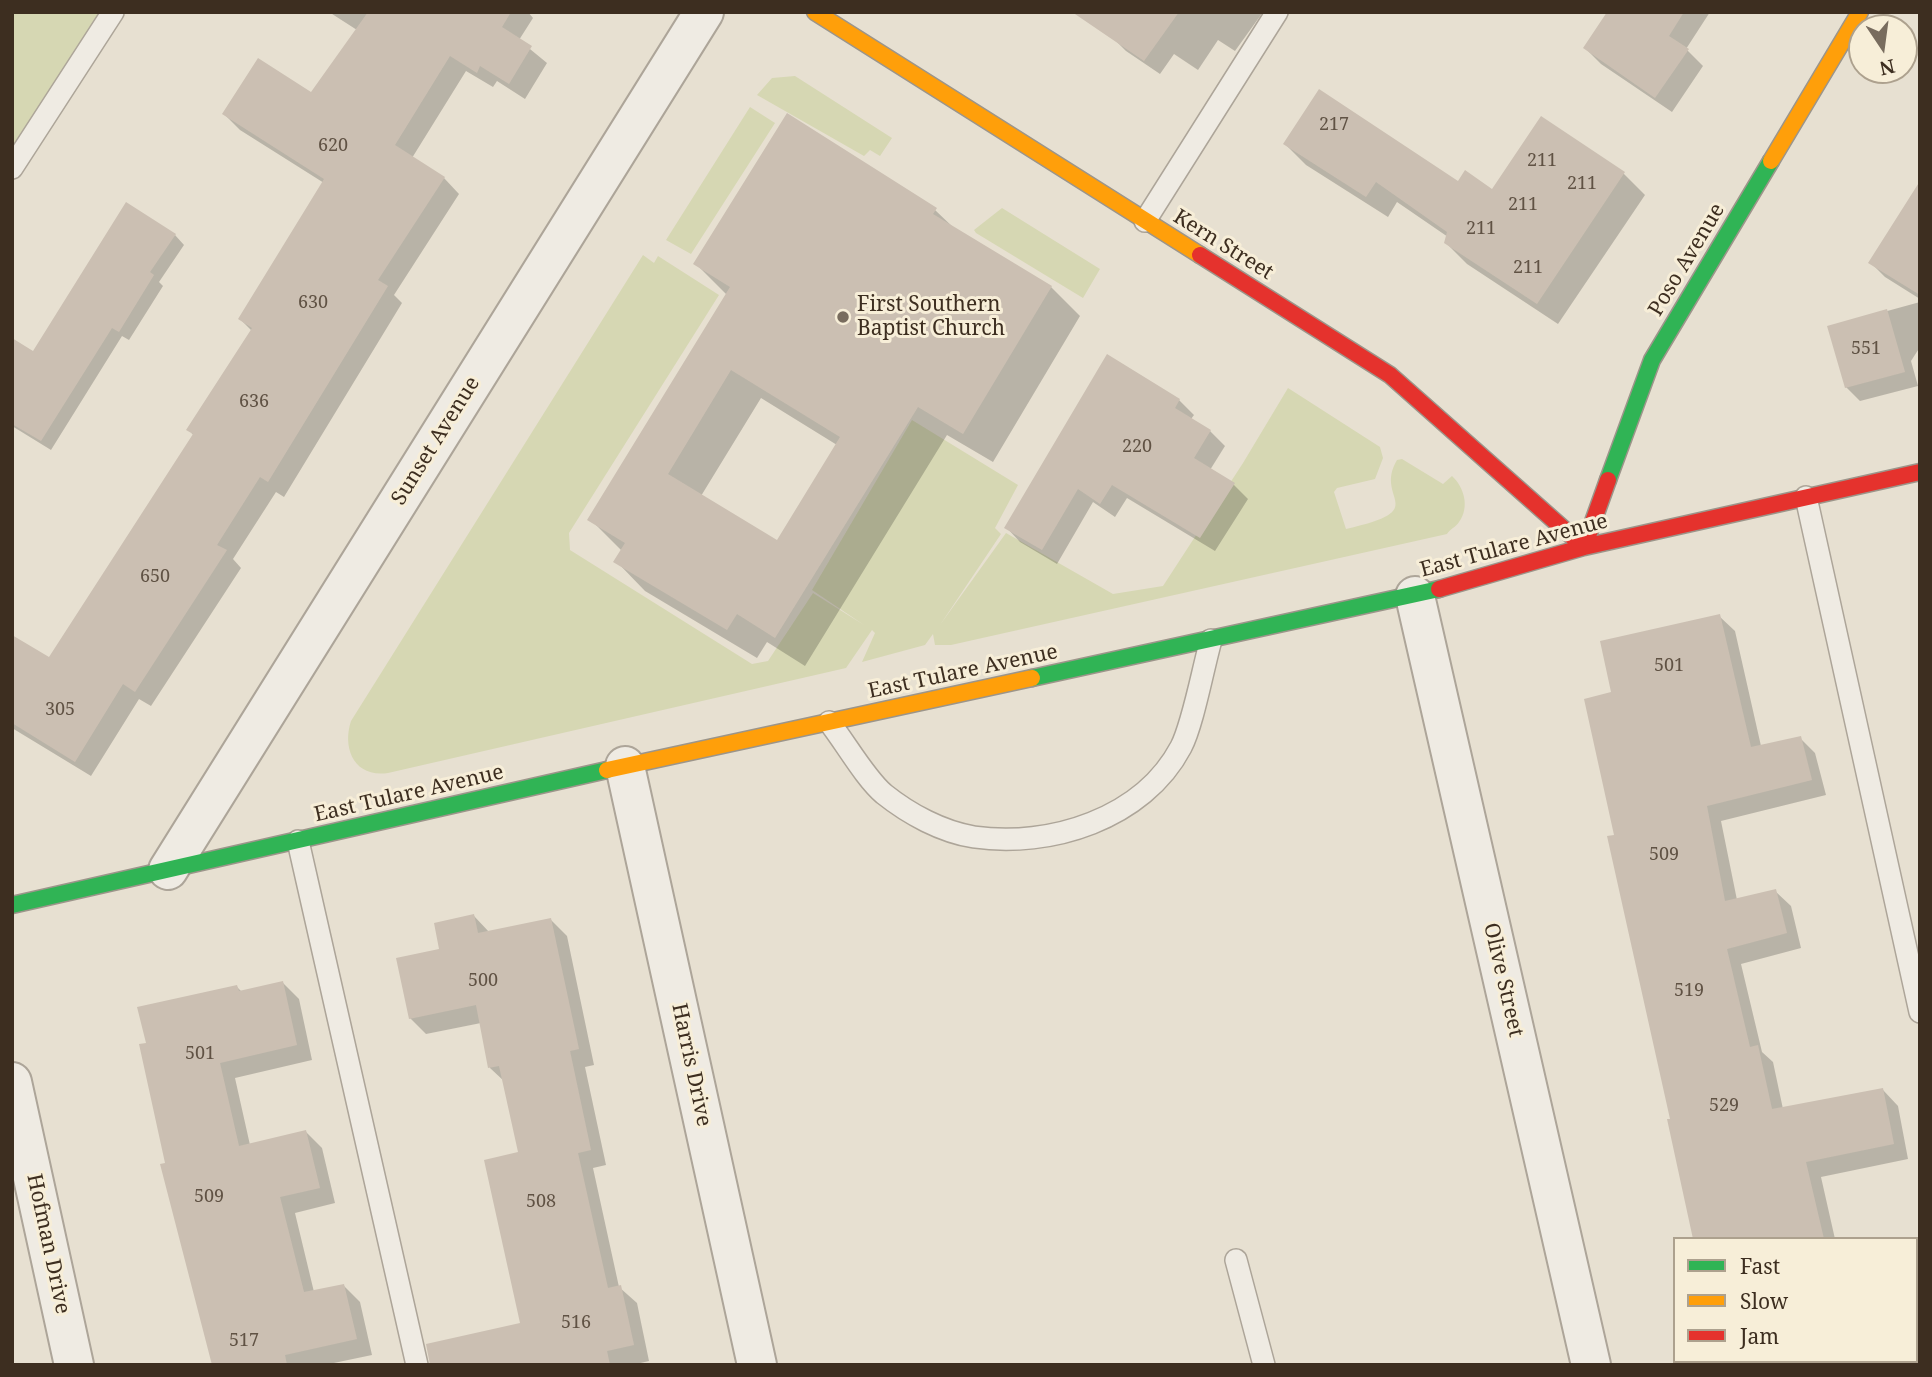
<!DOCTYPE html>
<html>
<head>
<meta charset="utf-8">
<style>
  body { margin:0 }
  #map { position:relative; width:1932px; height:1377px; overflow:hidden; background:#e7e0d1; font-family:"Noto Serif",serif }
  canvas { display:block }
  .frame { position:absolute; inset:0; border:14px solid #3d2e20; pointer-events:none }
  .legend { position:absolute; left:1673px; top:1237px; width:245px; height:126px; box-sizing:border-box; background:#f7eed8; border:2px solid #ada18e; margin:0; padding:9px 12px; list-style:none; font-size:21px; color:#3d2e20 }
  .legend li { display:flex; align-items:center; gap:14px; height:35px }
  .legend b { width:35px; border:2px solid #ada18e }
  .north { position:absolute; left:1848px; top:14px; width:70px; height:70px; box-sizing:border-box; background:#f7eed8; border:2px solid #ada18e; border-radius:50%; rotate:167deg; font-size:19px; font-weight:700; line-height:28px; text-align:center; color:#3d2e20 }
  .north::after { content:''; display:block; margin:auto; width:24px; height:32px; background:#786c5e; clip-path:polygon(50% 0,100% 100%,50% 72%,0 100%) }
</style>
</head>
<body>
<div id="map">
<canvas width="1932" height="1377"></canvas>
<div class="frame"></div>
<ul class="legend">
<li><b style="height:9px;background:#30b455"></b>Fast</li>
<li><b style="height:9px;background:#ff9f0a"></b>Slow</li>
<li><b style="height:9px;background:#e5322d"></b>Jam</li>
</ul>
<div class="north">N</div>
</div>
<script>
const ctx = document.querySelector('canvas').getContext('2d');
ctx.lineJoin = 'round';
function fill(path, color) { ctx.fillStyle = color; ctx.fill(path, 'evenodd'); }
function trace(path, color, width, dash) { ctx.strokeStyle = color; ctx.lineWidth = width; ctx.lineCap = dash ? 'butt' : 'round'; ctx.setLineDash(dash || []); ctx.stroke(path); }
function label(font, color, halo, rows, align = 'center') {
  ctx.font = font + ' "Noto Serif",serif'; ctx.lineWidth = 6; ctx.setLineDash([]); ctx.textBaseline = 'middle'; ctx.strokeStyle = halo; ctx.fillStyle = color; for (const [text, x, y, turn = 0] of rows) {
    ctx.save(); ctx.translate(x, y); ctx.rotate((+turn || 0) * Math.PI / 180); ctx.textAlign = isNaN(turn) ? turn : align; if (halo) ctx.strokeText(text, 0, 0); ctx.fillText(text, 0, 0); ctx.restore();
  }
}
fill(new Path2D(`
  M12,12H105L12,163Z
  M795,76L892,138L880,156L870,150L864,156L757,95L772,78Z
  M750,107L775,123L691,254L666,240Z
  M1002,208L1100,269L1083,298L976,233L974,230Z
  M643,255L654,263L658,256L719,295L569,533L570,550L752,664L768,661L813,593L864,625L812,590L912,420L1018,485L995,528L1001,534L940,625L1006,533L1113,594L1163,586L1243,463L1288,388L1380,447L1383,458L1375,479L1337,488L1334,492L1346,529C1434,509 1373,500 1397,460L1402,459L1443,484L1452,476C1464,487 1470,507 1459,522C1456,527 1450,529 1447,534L951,645H935L933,634L925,645L862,662L875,633L872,630L846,668L388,773C354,778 342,748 351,721Z`), '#d6d7b3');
fill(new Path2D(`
  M329,12H528L533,18L519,40L547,63L525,99L497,81L493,87L466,71L412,158L444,178L459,194L394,295L402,303L284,497L276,492L233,559L241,568L151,706L139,699L91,776L12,728V637L49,660L194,436L189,430L252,331L240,319L324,183L240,130L224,114L312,94L357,30Z
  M1102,12H1263L1235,51L1218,40L1198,70L1174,54L1160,74L1126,51L1112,37Z
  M1609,12H1710L1686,49L1703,66L1672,112L1601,64L1585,48Z
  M1541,118L1624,174L1645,195L1558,324L1467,264L1446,243L1448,237L1397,202L1388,217L1306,165L1285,144L1493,191Z
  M1920,186V299L1885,277L1871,263Z
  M935,210L956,230L1051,287L1080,316L993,462L947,435L805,666L767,642L757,658L645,591L616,561L622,551L590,519L727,295L696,264ZM761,398L837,445L778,543L701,496Z
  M175,235L184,245L159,282L163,286L129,340L122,336L51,450L12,426V340L33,353Z
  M1920,302V347L1911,361L1918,386L1860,401L1846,387L1829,327Z
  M1108,357L1179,400L1194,415L1191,419L1210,431L1225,446L1210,470L1234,485L1248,499L1215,551L1127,498L1115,517L1093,502L1057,564L1020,542L1006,527Z
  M1719,616L1735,631L1761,746L1800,738L1815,753L1826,795L1721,821L1737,900L1775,891L1791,906L1801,948L1741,964L1762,1052L1773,1062L1783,1109L1883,1090L1898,1106L1908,1159L1821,1177L1835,1239H1698L1616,836L1614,694Z
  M474,916L490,933L551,920L567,936L594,1065L585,1067L606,1165L593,1168L619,1287L637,1303L649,1361L632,1365H491L522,1324L520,1153L505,1082L490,1068L481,1023L426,1034L410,1018L441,951Z
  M283,983L299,999L312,1060L235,1078L250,1145L306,1132L322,1148L335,1203L295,1213L314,1292L344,1286L360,1302L372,1355L329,1364L213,1365L167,1164L148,1044L237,987L242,992Z
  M1916,1306L1920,1308V1365H1726L1725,1361H1916Z`), '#0003');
fill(new Path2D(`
  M368,12H511L502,27L532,46L509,84L480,66L477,73L450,56L395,145L445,177L378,280L388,286L268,482L260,477L217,545L227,550L135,692L123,684L75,762L12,723V635L49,657L193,434L186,430L252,328L238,319L324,179L222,114L258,58L311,92Z
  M1072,12H1179L1144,61Z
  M1607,12H1684L1669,36L1689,49L1655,98L1583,48Z
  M1319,89L1458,181L1465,170L1492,189L1541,116L1625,172L1537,304L1444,243L1447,232L1376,182L1366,197L1283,144Z
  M787,113L937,208L933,214L1052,286L963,434L918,407L775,638L737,614L727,630L613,562L625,543L587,520L730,287L693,264ZM731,370L840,437L777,540L668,474Z
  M1920,181V295L1868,263Z
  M126,202L176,234L150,272L154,275L119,332L112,328L41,441L12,424V338L33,351Z
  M1887,309L1905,372L1845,388L1827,326Z
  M1107,354L1180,399L1175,408L1211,430L1194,458L1235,483L1200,538L1112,485L1100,504L1078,489L1042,550L1004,528Z
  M1720,614L1751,747L1801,736L1812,780L1707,806L1725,901L1776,889L1787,933L1727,949L1750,1047L1758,1045L1772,1109L1883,1088L1894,1144L1806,1162L1824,1239H1693L1667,1119H1670L1607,836L1614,835L1584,699L1611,692L1600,641Z
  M474,914L478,933L551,918L579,1049L570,1051L591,1150L578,1153L608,1288L621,1285L634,1345L607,1351L610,1365H430L426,1344L520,1323L484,1160L518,1152L499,1066L488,1068L476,1005L409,1019L396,958L439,949L434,923Z
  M283,981L297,1045L220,1063L239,1146L306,1130L320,1188L280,1197L304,1292L344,1284L357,1339L285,1355L287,1365H212L160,1164L165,1163L139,1044L146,1043L137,1007L237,985L239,991Z`), '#cbbfb2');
const lane = new Path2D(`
  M12,168L113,12
  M1145,221L1277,12
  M1806,497L1920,1012
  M829,722C845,742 865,778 884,794C909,814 942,832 974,837C1050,848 1143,819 1181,747C1193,724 1203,668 1211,640
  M298,841L417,1365
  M1236,1260L1264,1365`);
const street = new Path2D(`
  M1415,596L1591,1365
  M625,766L757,1365
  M168,870L704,12
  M12,1082L74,1365`);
const fast = new Path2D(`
  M1608,480L1652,360L1771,161
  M1032,678L1439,589
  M12,905L607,770`);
const slow = new Path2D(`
  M815,12L1200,255
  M1771,161L1860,12
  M607,770L1032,678`);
const jam = new Path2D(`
  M1200,255L1390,375L1584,547L1608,480
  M1439,589L1584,547L1920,472`);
trace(lane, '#ada599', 24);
trace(street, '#ada599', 42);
trace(fast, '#9c958a', 19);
trace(slow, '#9c958a', 19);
trace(jam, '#9c958a', 19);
trace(lane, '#efebe3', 21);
trace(street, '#efebe3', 38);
trace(fast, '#30b455', 16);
trace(slow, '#ff9f0a', 16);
trace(jam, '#e5322d', 16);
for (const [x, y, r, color] of [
  [843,317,7,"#786c5e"]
]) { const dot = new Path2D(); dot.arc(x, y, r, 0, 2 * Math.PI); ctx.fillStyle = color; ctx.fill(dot); trace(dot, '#f7eed8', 2.5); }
label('18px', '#605244', null, [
  ["217",1334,125],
  ["620",333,146],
  ["211",1542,161],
  ["211",1582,184],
  ["211",1523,205],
  ["211",1481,229],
  ["211",1528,268],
  ["630",313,303],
  ["551",1866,349],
  ["636",254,402],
  ["220",1137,447],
  ["650",155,577],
  ["501",1669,666],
  ["305",60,710],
  ["509",1664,855],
  ["500",483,981],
  ["519",1689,991],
  ["501",200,1054],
  ["529",1724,1106],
  ["509",209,1197],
  ["508",541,1202],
  ["516",576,1323],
  ["517",244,1341]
]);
label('21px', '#3d2e20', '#f7eed8', [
  ["Kern Street",1223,245,32],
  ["Poso Avenue",1687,260,-59],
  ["Sunset Avenue",436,441,-58],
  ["East Tulare Avenue",1514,546,-15],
  ["East Tulare Avenue",963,672,-12],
  ["East Tulare Avenue",409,794,-13],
  ["Olive Street",1503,980,77],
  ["Harris Drive",691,1065,78],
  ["Hofman Drive",48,1244,78]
]);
label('21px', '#3d2e20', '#f7eed8', [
  ["First Southern",857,305],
  ["Baptist Church",857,329]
], 'left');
</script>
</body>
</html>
